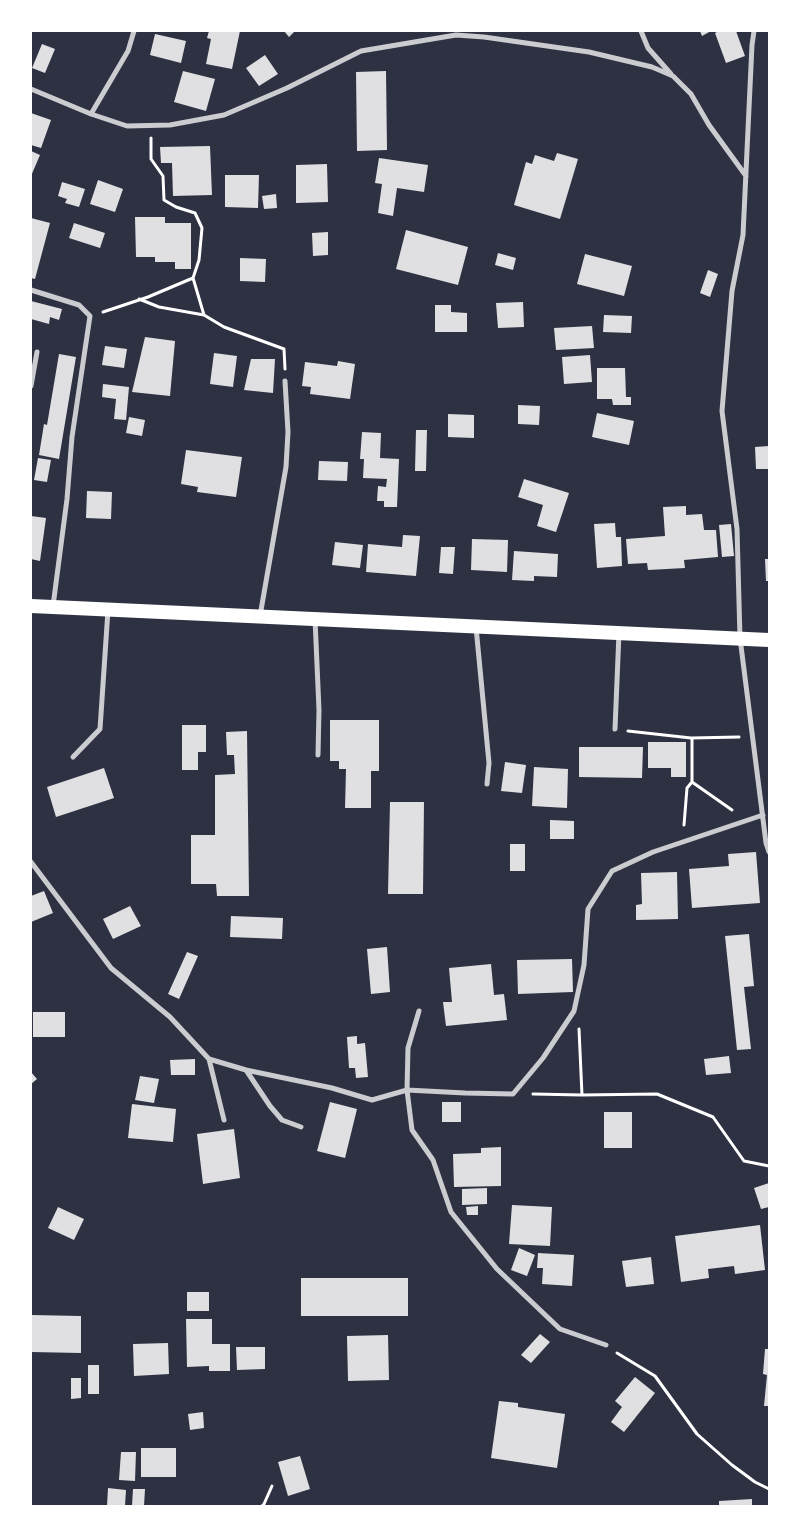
<!DOCTYPE html>
<html>
<head>
<meta charset="utf-8">
<style>
  body { margin:0 }
  #map { position:relative; width:800px; height:1537px; overflow:hidden; background:#2d3142; font-family:"PT Sans",sans-serif }
  canvas { display:block }
  .frame { position:absolute; inset:0; border:32px solid #fff; pointer-events:none }
</style>
</head>
<body>
<div id="map">
<canvas width="800" height="1537"></canvas>
<div class="frame"></div>
</div>
<script>
const ctx = document.querySelector('canvas').getContext('2d');
ctx.lineJoin = 'round';
function fill(path, color) { ctx.fillStyle = color; ctx.fill(path, 'evenodd'); }
function trace(path, color, width, dash) { ctx.strokeStyle = color; ctx.lineWidth = width; ctx.lineCap = dash ? 'butt' : 'round'; ctx.setLineDash(dash || []); ctx.stroke(path); }
fill(new Path2D(`
  M209,31H240L232,69L206,64L211,39L207,38Z
  M284,31H295L289,37Z
  M700,31H711L702,36Z
  M719,31H736L745,56L726,63L715,33Z
  M155,34L186,41L181,63L150,55Z
  M42,44L55,49L45,73L32,68Z
  M265,55L278,74L259,86L246,68Z
  M183,71L215,79L206,111L174,102Z
  M386,71L387,150L357,151L356,72Z
  M31,113L51,120L41,148L31,145Z
  M210,146L212,195L173,196L172,163H161L160,147Z
  M31,151L40,155L31,176Z
  M557,153L578,159L560,219L514,205L526,162L532,164L535,155L554,161Z
  M379,158L428,165L424,192L397,188L393,216L378,213L382,184L375,183Z
  M327,164L328,202L296,203V165Z
  M225,175H259L258,208L225,207Z
  M98,180L123,189L115,212L90,204Z
  M62,182L85,189L79,207L65,203L67,199L58,196Z
  M276,194L277,208L264,209L262,196Z
  M135,217H165V223H191V269H175V262H155V257H136Z
  M31,218L50,223L35,279L31,278Z
  M74,223L105,233L100,248L69,238Z
  M406,230L468,247L458,285L396,269Z
  M328,232V255L313,256L312,233Z
  M498,253L516,258L513,270L495,265Z
  M585,254L632,266L624,296L577,284Z
  M240,258L266,259L265,282L240,281Z
  M708,270L718,274L710,297L700,293Z
  M31,301L62,309L59,320L50,317L49,324L31,319Z
  M523,302L524,327L498,328L496,303Z
  M435,305H451V312L467,313V332H435Z
  M604,315L632,316L631,333L603,332Z
  M592,326L594,348L556,350L554,328Z
  M145,337L175,341L170,396L132,392Z
  M105,346L127,349L124,368L102,365Z
  M214,353L237,356L233,387L210,384Z
  M59,354L76,357L59,459L39,455L44,424L47,425Z
  M590,355L592,382L564,384L562,357Z
  M251,359H275L273,393L244,390Z
  M338,361L355,364L350,399L310,394L311,387L302,386L305,362L337,366Z
  M597,368H625L626,397H631V405H613L612,399H597Z
  M103,384L129,387L126,420L114,419L116,399L102,397Z
  M518,405L540,406L539,425L518,424Z
  M597,413L634,421L629,445L592,437Z
  M448,414L474,415V438L448,437Z
  M129,417L145,420L142,436L126,433Z
  M416,430H427L426,471H415Z
  M362,432L381,433L380,458L399,459L397,507H384V501H377L378,486L386,487L387,479L363,478L364,459H360Z
  M769,446V469H756L755,447Z
  M186,450L242,457L236,497L197,492L198,487L181,484Z
  M38,458L51,460L47,482L34,480Z
  M319,461L348,462L347,481L318,480Z
  M524,479L569,493L556,532L537,526L543,505L518,497Z
  M87,491L112,492L111,519L86,518Z
  M686,506V515L702,514L704,530H716L718,557L684,560L685,568L648,570L647,563L628,564L626,539L665,536L663,507Z
  M31,516L46,518L40,561L31,559Z
  M615,523L616,537H621L622,566L597,568L594,524Z
  M731,524L734,556L722,557L719,525Z
  M403,535L420,536L416,576L366,572L368,544L402,547Z
  M472,539L508,540L507,572L471,570Z
  M335,542L363,545L360,568L332,565Z
  M441,547H455L453,574L439,573Z
  M514,551L558,554L557,577L534,576V581L512,580Z
  M765,559H769V581H766Z
  M330,720H379V771H371V808H345L346,769H339V761H330Z
  M182,725H206V752H198V770H182Z
  M247,731L249,896H217L216,884H191V835H215V775L235,774L234,755H227L226,732Z
  M648,742H686V777H671V768H648Z
  M579,747H643L642,778L579,777Z
  M505,762L526,765L522,793L501,791Z
  M534,767L568,769L567,808L532,806Z
  M104,768L114,798L56,817L47,787Z
  M390,802H424L423,894H388Z
  M550,820L574,821V839H550Z
  M510,844H525V871H510Z
  M756,852L760,903L692,908L689,869L729,866L728,854Z
  M677,872L678,919L636,920V905L642,904L641,873Z
  M44,891L53,913L31,922V896Z
  M130,906L141,926L113,939L103,919Z
  M231,916L283,918L282,939L230,937Z
  M749,934L754,986L744,987L751,1049L737,1050L725,936Z
  M387,947L390,992L371,994L367,949Z
  M187,952L198,956L179,999L168,994Z
  M572,959L573,992L518,994L517,960Z
  M491,964L494,995L504,994L507,1020L446,1026L443,1002H452L449,968Z
  M33,1012H65V1037H33Z
  M357,1036V1044L365,1043L368,1077L356,1078L355,1068H349L347,1037Z
  M729,1056L731,1073L706,1075L704,1059Z
  M195,1059V1075H171L170,1060Z
  M31,1072L37,1079L31,1084Z
  M140,1076L159,1079L154,1103L135,1100Z
  M330,1102L357,1109L345,1158L317,1151Z
  M442,1102H461V1122H442Z
  M132,1104L176,1109L173,1142L128,1138Z
  M604,1112H632V1148H604Z
  M234,1129L240,1178L203,1184L197,1134Z
  M501,1147V1186L454,1187L453,1154L481,1153V1148Z
  M769,1183V1207L761,1209L754,1188Z
  M487,1188V1204L462,1205V1189Z
  M512,1205L552,1207L550,1246L509,1244Z
  M478,1206V1215H467L466,1207Z
  M58,1207L84,1219L74,1240L48,1228Z
  M760,1225L765,1270L735,1274L734,1266L708,1269L709,1278L681,1282L675,1236Z
  M519,1248L535,1255L527,1276L511,1270Z
  M538,1253L574,1255L572,1286L542,1284L543,1268H537Z
  M651,1257L654,1284L626,1287L622,1261Z
  M301,1278H408V1316H301Z
  M187,1292H209V1311H187Z
  M31,1315L81,1316V1353L31,1352Z
  M186,1319H212V1344H230V1371H209V1366L187,1367Z
  M540,1334L550,1342L531,1363L521,1355Z
  M388,1335L389,1380L348,1381L347,1336Z
  M168,1343L169,1374L134,1376L133,1344Z
  M236,1347H265V1369L237,1370Z
  M765,1349H769V1406H764L767,1375L763,1374Z
  M88,1365H99V1394H88Z
  M635,1377L655,1393L624,1432L611,1422L622,1407L615,1401Z
  M71,1378H81V1398L71,1399Z
  M499,1401L518,1403V1407L565,1414L557,1468L491,1458Z
  M203,1412L204,1428L190,1430L188,1414Z
  M141,1448H176V1477H141Z
  M121,1452H136L135,1481L119,1480Z
  M300,1456L310,1489L288,1496L278,1462Z
  M108,1488L126,1490L125,1506H107Z
  M133,1489H145L144,1506H132Z
  M752,1499V1506H719V1501Z`), '#e0e0e3');
trace(new Path2D(`
  M139,299L159,307L204,315L193,278
  M103,312L148,297L193,278L199,260L202,228L195,213L176,207L164,200L163,176L151,159V138
  M204,315L224,327L284,349L285,369
  M628,731L691,738L739,737
  M692,782L732,810
  M684,825L687,788L692,782V738
  M579,1029L582,1095L657,1094L713,1117L744,1161L769,1166
  M533,1094L582,1095
  M617,1353L655,1376L697,1434L732,1465L755,1482L769,1489
  M262,1506L264,1504L272,1486`), '#fff', 3);
trace(new Path2D(`
  M641,31L648,48L671,74
  M754,31L752,45L743,235L732,291L722,411L737,529L740,638L766,843L769,852
  M31,89L91,114L127,126L170,125L224,115L287,88L361,51L456,35L484,37L589,52L652,67L673,76L691,94L709,125L746,176
  M91,114L128,51L134,31
  M31,290L79,305L90,316L72,437L67,499L53,606
  M31,386L37,352
  M260,616L286,467L288,432L285,381
  M315,619L319,710L318,755
  M476,627L489,763L487,784
  M615,729L619,633
  M73,757L100,729L108,610
  M31,862L111,968L170,1017L209,1059L246,1070L270,1106L282,1120L301,1127
  M419,1011L408,1048L407,1090L465,1093L513,1094L543,1058L574,1011L584,965L588,909L612,871L653,852L763,815
  M209,1059L224,1120
  M246,1070L332,1088L372,1100L407,1090L412,1130L433,1160L451,1212L497,1269L560,1329L606,1345`), '#caccd0', 5);
trace(new Path2D(`
  M31,606L769,640`), '#fff', 14);
</script>
</body>
</html>
